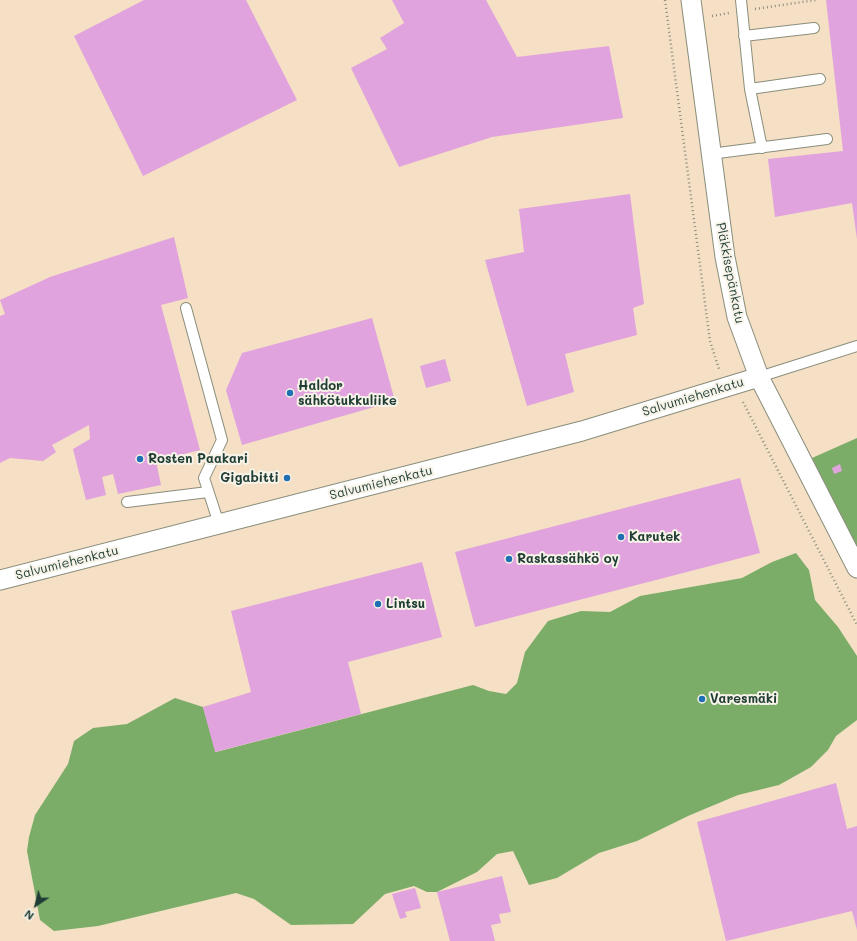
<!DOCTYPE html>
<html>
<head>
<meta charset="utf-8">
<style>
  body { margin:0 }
  #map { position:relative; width:857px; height:941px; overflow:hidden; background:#f5dfc5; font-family:Mali,sans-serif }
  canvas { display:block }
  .north { position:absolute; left:16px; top:885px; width:40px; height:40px; -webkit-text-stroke:3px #f7f3e8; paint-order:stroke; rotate:215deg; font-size:11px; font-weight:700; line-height:16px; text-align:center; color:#1f3d34 }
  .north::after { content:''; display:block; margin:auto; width:14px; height:18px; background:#1f3d34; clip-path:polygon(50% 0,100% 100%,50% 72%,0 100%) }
</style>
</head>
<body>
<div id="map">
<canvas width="857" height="941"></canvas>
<div class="north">N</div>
</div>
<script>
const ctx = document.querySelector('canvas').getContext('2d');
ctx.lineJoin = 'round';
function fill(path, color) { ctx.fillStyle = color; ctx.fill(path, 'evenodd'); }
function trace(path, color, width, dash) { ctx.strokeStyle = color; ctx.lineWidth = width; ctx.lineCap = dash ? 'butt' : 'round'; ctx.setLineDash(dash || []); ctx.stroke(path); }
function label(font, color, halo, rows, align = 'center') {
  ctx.font = font + ' Mali,sans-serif'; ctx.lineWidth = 4; ctx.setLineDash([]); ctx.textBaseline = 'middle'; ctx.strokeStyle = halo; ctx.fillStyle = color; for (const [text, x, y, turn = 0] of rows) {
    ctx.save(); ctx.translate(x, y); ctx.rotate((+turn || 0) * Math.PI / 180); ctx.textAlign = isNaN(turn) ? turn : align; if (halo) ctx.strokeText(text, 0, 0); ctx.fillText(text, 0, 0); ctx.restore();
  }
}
fill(new Path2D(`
  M857,438V547L812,458Z
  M796,553L809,570L815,600L838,627L857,656V720L836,736L828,750L811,767L779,785L738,795L688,816L637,841L599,853L557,878L529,885L513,851L497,854L477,872L437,892H427L414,886L385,894L353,924L291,925L254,899L236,893L98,926L54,931L40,920L27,851L29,837L35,815L68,764L74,741L93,728L127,724L175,698L203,707L216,752L473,685L489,691L506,694L517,683L525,652L548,621L581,611L610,612L640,596L742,578L772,562Z`), '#7bad68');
fill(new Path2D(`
  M144,0H246L297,100L143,176L74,36Z
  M392,0H486L517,57L609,46L623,118L492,137L399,167L351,68L387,49L380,38L404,23Z
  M826,0H857V239L852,203L775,217L768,159L843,151Z
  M630,194L644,304L633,308L637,335L565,354L574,392L527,406L485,260L524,252L519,209Z
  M174,237L188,298L161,305L200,450L156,461L161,485L118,494L113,474L102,477L106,495L86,500L73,449L90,439L89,425L52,445L56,452L43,461L10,458L0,463V316L5,314L0,300L50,277Z
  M372,318L395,401L242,445L226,390L242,353Z
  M445,359L451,381L426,388L420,366Z
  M840,464L842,471L834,474L832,468Z
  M740,478L760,553L475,627L455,552Z
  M422,562L442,637L348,662L361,714L215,752L203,707L251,692L231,611Z
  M836,783L847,829L857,826V930L852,911L726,941L697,822Z
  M502,876L511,912L499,914L501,923L491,925L495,941H450L437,892Z
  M415,888L421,908L405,912L407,917L400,919L392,894Z`), '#e0a3dd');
const lane = new Path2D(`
  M741,0L750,89L762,148
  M744,36L814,28
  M750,89L820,79
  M710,154L827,139
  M186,308L222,440L204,478L219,524
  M759,377L857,346
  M127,502L208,492`);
const street = new Path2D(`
  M691,0L725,257L737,317L759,377L857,568
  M0,580L582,431L759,377`);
trace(lane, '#8a8e7c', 12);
trace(street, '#8a8e7c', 21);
trace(new Path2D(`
  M665,0L710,341L719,369
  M755,9L816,0
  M712,16L729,13
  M743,402L857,625`), '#8a8e7c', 2.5, [1, 3]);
trace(lane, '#fff', 10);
trace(street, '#fff', 19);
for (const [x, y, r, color] of [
  [290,393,4,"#1f6fb2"],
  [140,459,4,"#1f6fb2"],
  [287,478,4,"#1f6fb2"],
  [621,537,4,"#1f6fb2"],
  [509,559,4,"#1f6fb2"],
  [378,604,4,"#1f6fb2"],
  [702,699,4,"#1f6fb2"]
]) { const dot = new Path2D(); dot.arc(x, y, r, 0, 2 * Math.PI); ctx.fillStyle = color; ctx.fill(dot); trace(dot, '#f7f3e8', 1.5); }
label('13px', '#1f3d34', '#f7f3e8', [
  ["Pläkkisepänkatu",730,273,79],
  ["Salvumiehenkatu",693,397,-17],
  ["Salvumiehenkatu",381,483,-14],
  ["Salvumiehenkatu",67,563,-14]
]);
label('bold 13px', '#1f3d34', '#f7f3e8', [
  ["Haldor",298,386],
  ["sähkötukkuliike",298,401],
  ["Rosten Paakari",148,459],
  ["Gigabitti",279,478,"right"],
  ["Karutek",629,537],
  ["Raskassähkö oy",517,559],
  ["Lintsu",386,604],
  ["Varesmäki",710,699]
], 'left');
</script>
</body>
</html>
